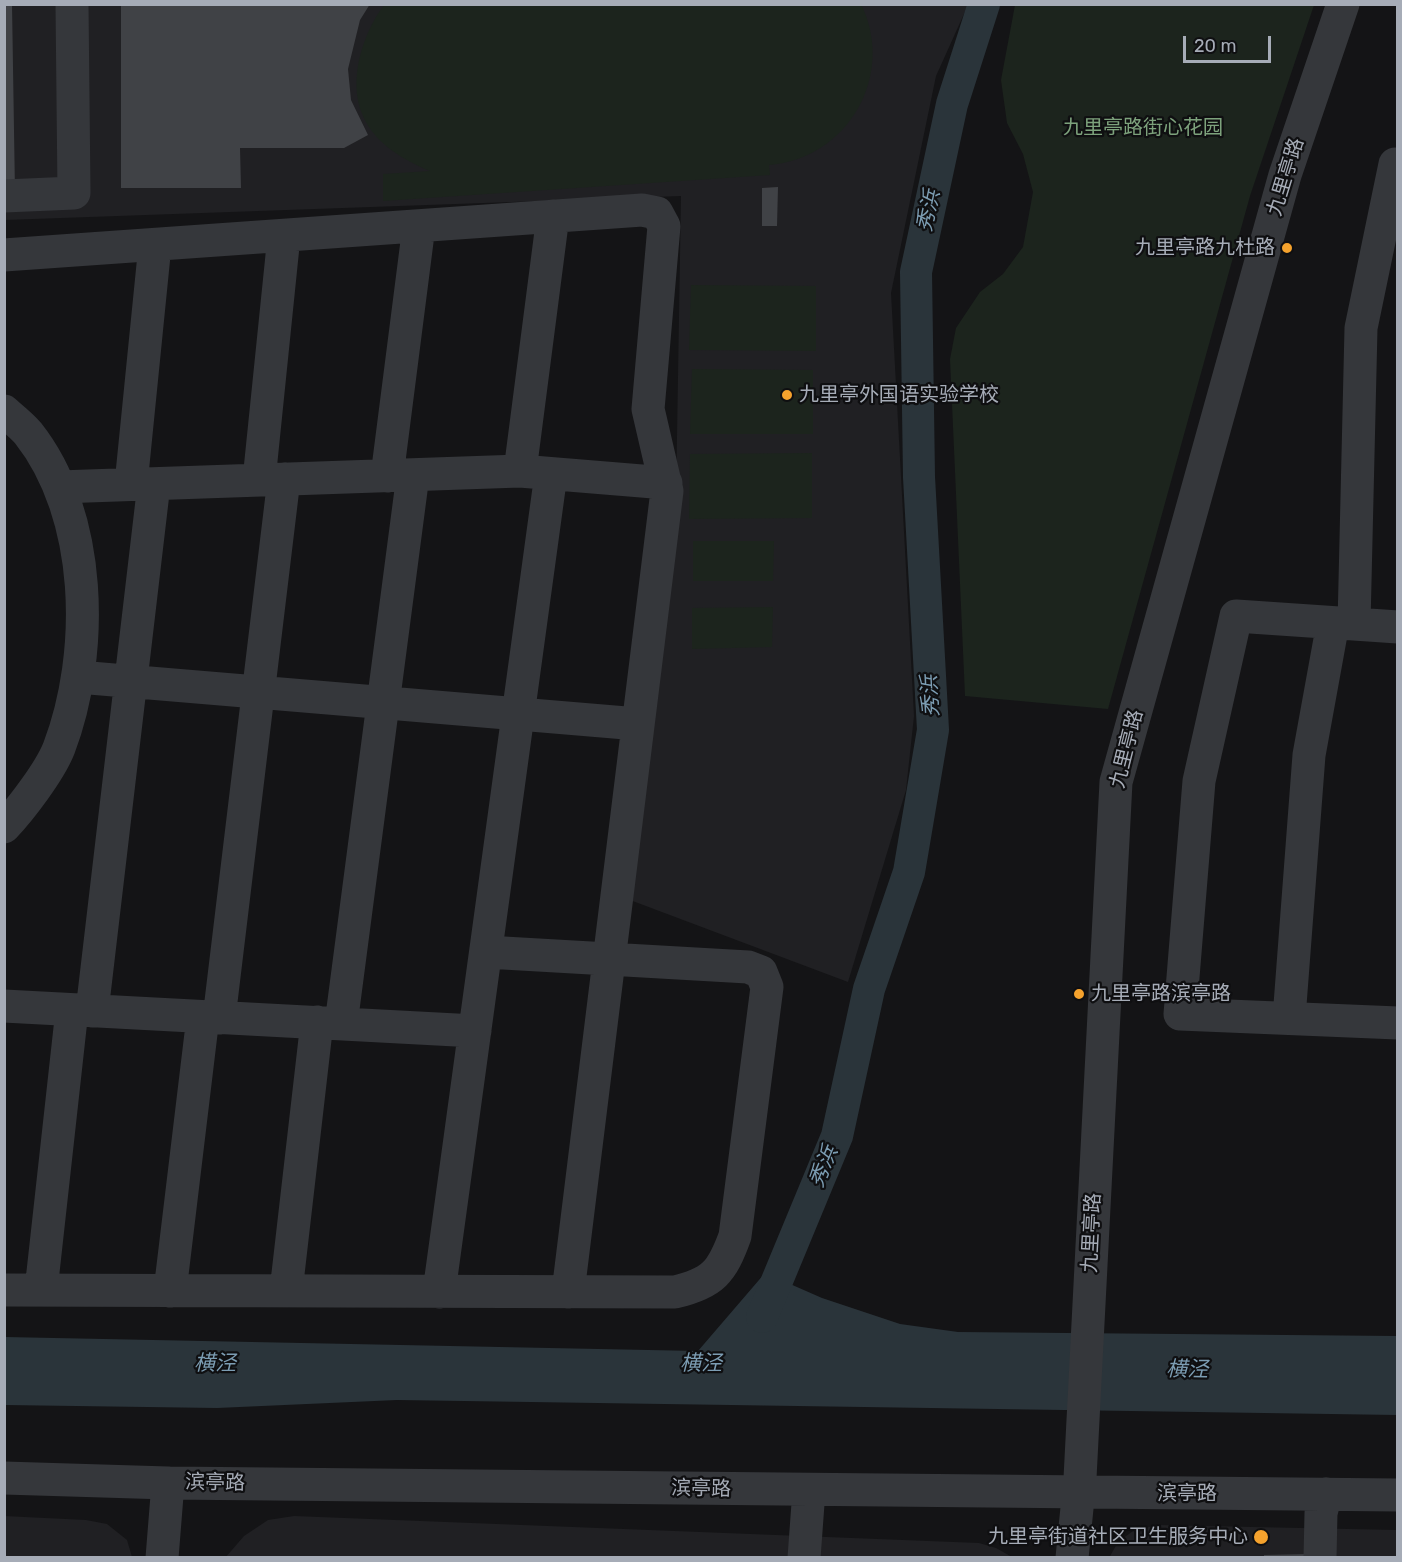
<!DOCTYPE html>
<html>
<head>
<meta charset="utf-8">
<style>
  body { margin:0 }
  #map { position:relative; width:1402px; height:1562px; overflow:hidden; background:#141416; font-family:Rubik,sans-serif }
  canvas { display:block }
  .frame { position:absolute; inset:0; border:6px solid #a6acb7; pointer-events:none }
  .scale { position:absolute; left:1183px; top:36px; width:88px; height:27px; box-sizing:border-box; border:3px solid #a6acb7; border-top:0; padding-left:8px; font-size:18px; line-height:21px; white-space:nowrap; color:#a6acb7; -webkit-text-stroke:4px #0f0f11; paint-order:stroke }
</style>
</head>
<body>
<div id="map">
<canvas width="1402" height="1562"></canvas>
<div class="frame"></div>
<div class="scale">20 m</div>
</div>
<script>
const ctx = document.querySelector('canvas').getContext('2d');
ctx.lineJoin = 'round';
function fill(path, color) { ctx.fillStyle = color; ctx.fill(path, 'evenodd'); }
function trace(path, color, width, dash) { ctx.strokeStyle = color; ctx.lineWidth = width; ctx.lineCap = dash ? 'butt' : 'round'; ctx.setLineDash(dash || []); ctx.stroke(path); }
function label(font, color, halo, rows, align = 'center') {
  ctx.font = font + ' Rubik,"Noto Sans SC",sans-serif'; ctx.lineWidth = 4.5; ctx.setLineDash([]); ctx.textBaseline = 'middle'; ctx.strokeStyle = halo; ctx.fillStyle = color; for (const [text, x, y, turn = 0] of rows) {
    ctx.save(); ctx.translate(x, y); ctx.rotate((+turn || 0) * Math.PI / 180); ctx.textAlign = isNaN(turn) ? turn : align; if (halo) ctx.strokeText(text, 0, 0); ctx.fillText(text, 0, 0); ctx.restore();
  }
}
fill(new Path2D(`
  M4,5H968L936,76L891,293L914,716L906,790L848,982L630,900L676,497L681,196L5,220Z
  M4,1516L86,1520L107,1524L127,1540L132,1557H5Z
  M294,1516L979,1543L996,1548L1012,1557L225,1558L244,1536L268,1520Z
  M1157,1525L1397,1530V1557L1109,1558L1118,1542L1133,1531Z`), '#202023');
fill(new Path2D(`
  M861,4C896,75 848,159 769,165L770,175L383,201V174L430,171C404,160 375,144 363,116C347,81 363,33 384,5Z
  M1015,5H1314L1250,196L1108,709L965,696L950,359L956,328L980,292L1003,274L1023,247L1033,192L1023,154L1007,123L1001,80Z
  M691,285L816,286V351L689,350Z
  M692,369L813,370V434H690Z
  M812,453V518L689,519L690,454Z
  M693,541H774L773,581H693Z
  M773,607L772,647L692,649V608Z`), '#1c241d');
fill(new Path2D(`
  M765,1273L822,1298L900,1324L958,1332L1397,1336V1415L397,1400L217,1408L5,1405V1337L698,1351Z`), '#2a343a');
trace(new Path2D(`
  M762,1317L837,1136L869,989L909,872L933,730L919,477L916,272L952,104L984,4`), '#2a343a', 32);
fill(new Path2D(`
  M4,4H12L15,193H4Z
  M121,4H370L360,20L348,69L351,100L368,135L344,148H240L241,188H121Z
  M778,187L777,226H762V188Z
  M1311,1554V1558H1264V1555Z`), '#404246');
trace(new Path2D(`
  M4,196L74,193L72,4
  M4,255L642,210L657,213L664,226L648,409L667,491L568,1292
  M4,411C12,418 21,425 28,433C93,515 95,653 59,748C50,771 21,809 4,827
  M520,471L553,216
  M387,476L419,226
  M259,480L284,236
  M131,484L155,245
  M59,487L520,471L666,483
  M1354,624L1361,328L1395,164L1398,165
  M1398,627L1236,616L1199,781L1180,1014L1398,1023
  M78,677L638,724
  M4,1006L475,1031
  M92,1011L154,484
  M219,1018L284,479
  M1289,1018L1309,755L1333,623
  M341,1024L413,475
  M4,1290L675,1292C713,1283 722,1272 735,1236L767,987L761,972L748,967L486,952
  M41,1290L72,1010
  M170,1291L203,1017
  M286,1291L317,1022
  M439,1292L551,474
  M4,1478L168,1483L1398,1495
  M162,1558L168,1483
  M804,1558L809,1490
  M1072,1558L1080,1478L1116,782L1285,175L1343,4
  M1320,1558L1321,1513L1326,1494`), '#35373b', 33);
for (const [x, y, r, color] of [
  [1287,248,6,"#f5a22d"],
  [787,395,6,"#f5a22d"],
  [1079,994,6,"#f5a22d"],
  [1261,1537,8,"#f5a22d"]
]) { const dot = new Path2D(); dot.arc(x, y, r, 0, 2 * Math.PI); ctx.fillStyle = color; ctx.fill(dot); trace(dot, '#0f0f11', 2); }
label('20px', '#7da27c', '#0f0f11', [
  ["九里亭路街心花园",1143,128]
]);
label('20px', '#a6acb7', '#0f0f11', [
  ["九里亭路",1286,177,-73],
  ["九里亭路",1127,749,-76],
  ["九里亭路",1092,1233,-87],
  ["滨亭路",215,1483,1],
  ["滨亭路",701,1489,1],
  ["滨亭路",1187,1494]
]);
label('20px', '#a6acb7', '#0f0f11', [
  ["九里亭路九杜路",1275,248],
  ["九里亭外国语实验学校",799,395,"left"],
  ["九里亭路滨亭路",1091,994,"left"],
  ["九里亭街道社区卫生服务中心",1248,1537]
], 'right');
label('italic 21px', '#7c9db3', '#0f0f11', [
  ["秀浜",929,211,-78],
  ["秀浜",931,696,-93],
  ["秀浜",824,1167,-67],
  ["横泾",215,1364],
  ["横泾",701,1364],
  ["横泾",1187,1370,1]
]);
</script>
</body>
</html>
